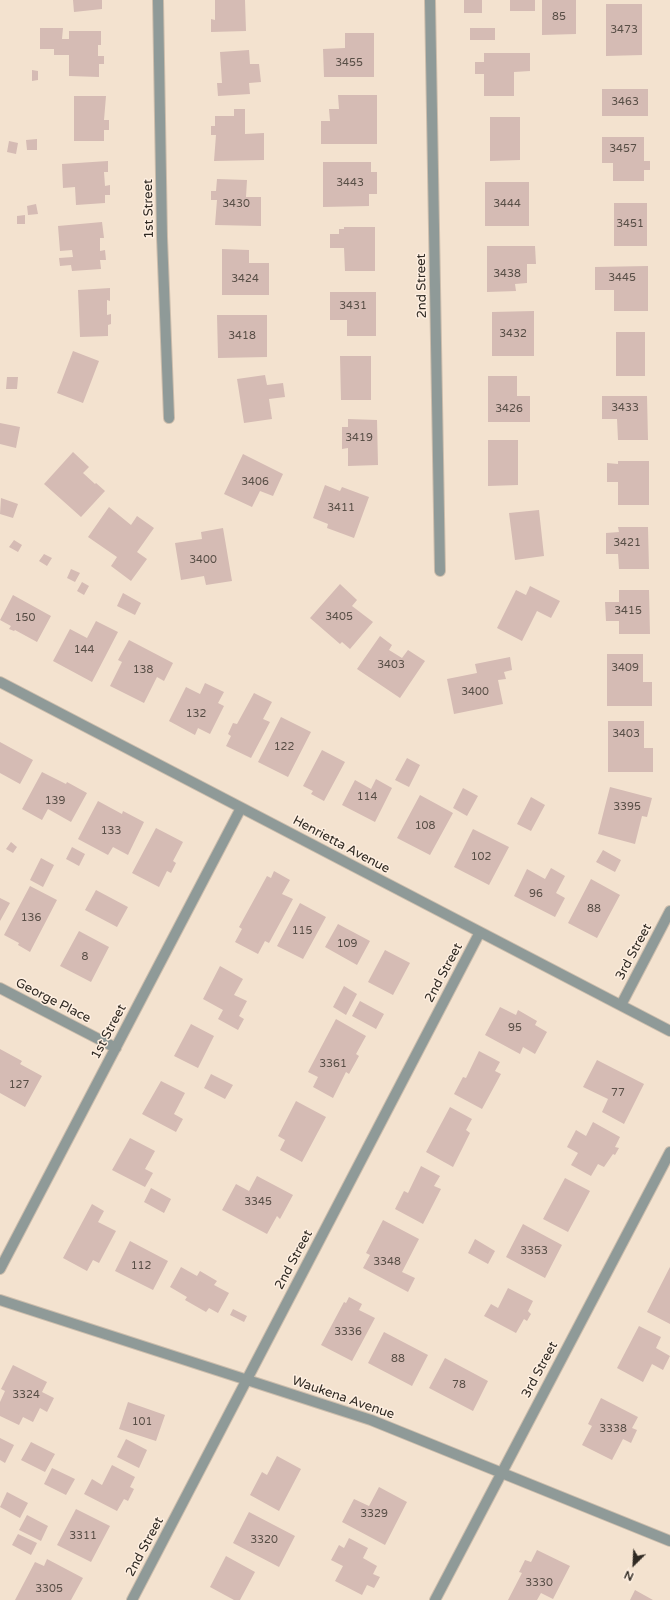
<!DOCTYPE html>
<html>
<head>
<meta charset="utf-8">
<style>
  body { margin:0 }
  #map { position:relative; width:670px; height:1600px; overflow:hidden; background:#f3e2cf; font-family:"Varela Round",sans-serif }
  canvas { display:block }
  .north { position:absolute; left:614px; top:1544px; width:40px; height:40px; -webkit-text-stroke:3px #feefe1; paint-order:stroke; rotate:204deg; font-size:11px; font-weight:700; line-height:16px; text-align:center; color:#2f2922 }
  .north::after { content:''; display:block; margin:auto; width:14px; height:18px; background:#2f2922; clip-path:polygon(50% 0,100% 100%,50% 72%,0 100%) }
</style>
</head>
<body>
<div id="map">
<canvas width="670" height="1600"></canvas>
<div class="north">N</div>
</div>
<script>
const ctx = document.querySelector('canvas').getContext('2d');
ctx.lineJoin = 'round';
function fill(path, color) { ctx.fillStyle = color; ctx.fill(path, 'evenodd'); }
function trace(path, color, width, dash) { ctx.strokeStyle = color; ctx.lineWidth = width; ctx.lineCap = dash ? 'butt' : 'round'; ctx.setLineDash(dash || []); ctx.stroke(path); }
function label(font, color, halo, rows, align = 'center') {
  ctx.font = font + ' "Varela Round",sans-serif'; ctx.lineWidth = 3; ctx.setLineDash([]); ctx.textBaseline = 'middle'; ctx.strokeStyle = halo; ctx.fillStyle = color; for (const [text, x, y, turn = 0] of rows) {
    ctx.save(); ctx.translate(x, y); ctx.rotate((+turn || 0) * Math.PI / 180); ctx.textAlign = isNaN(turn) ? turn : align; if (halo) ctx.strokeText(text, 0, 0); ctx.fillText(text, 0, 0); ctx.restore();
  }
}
fill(new Path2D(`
  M73,0H102V9L74,12Z
  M215,0H245L246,31L211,32V19L215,20Z
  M464,0H482V13H464Z
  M510,0H535V11H510Z
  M542,0H576V34L542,35Z
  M606,4H642V55L606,56Z
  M40,28H63L62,39H69V31H101V45H98V56H104V64H99V77L69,76V55H54V49H40Z
  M470,28H495V40H470Z
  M345,33H374V77H324L323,49L345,48Z
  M249,50L250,64H259L261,82L249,83L250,94L218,96L217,83H222L220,52Z
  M484,53H530V71L514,72V96H484V74H475V62H484Z
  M32,70L38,71V80L32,81Z
  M602,89H648V116H602Z
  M338,95H377V144H321V121H330L329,109H339Z
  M74,96H106L104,120H109V130H104V141H74Z
  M234,109H245V134L264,133V160L214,161L216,135H211V126H215V116H234Z
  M490,117H520V160L490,161Z
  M602,137H644V161H650V170H644V181H613V163H602Z
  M37,139V150H27L26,140Z
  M9,141L18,143L16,154L7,152Z
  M108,161V172H104L105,186L110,185V195H105V203L76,205L75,187L63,188L62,164Z
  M323,162H371V172H377V194H369V206L323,207Z
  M217,179L247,180L246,197H261V226L215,225L217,200H211V191H216Z
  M485,182H529V226H485Z
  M614,203H647V246H614Z
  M36,204L38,214L28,215L27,206Z
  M25,215V224H17V216Z
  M102,222L104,238H100V251L105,250L106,260H100L101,269L72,271L71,265L60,266L59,258L73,257L72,250L60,251L58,226Z
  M344,227H375V271H345L344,248H330V234H339V229H344Z
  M487,246H535L536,264H527V283L515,284L516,291L487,292Z
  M222,249L249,250V263H269V295H222Z
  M648,266V311H614V290H595V267Z
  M110,288V301L107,300V315L111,314V324L108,325V336L80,337L78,290Z
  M330,292H376V336H347V320H330Z
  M534,311V356H492V312Z
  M217,315H267V357L218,358Z
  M616,332H645V376H616Z
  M73,351L99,361L83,403L57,393Z
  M340,356H371V400H341Z
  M265,375L267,385L283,383L285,397L269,399L272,419L244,423L237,379Z
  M488,376H517V396H530V422H488Z
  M7,377H18L17,389H6Z
  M602,396H647L648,440H618L617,419H602Z
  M348,419L377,420L378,465L348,466V448L342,449V427H348Z
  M0,423L20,427L16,448L0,444Z
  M488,440H518V485L488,486Z
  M73,452L89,467L83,473L95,484L96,483L105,491L81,517L44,484Z
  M243,454L283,474L273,496L260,491L252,507L224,494Z
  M618,461H649V505H618V482H607V463L618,464Z
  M325,485L340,491L342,487L369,497L354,538L327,528L328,524L313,518Z
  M1,498L18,504L13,518L0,514Z
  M109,507L131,525L137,516L154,528L137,552L147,559L131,581L111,566L117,557L88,537Z
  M539,510L544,556L515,560L509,513Z
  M618,527H648L649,569H619L618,554H606V533L619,532Z
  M223,528L232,581L206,585L204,576L181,580L175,543L202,539L201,532Z
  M14,540L22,545L18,552L9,547Z
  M44,554L52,558L47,566L39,561Z
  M71,569L80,573L75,582L67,578Z
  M82,582L89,586L84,595L77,591Z
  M340,584L357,600L352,606L373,622L350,649L342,642L340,644L310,618Z
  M530,586L560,601L551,618L537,611L522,641L497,628L516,590L526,595Z
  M619,590H649L650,634H619V621H606L605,602H619Z
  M123,593L141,603L135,615L117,606Z
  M13,595L51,616L37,642L15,630L14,631L9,629L11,626L0,620Z
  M96,621L118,632L92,682L53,661L70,629L87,638Z
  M380,636L392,645L389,650L402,658L408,650L425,661L400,698L357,669Z
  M129,640L173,663L164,681L157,677L144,703L110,686L122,662L118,660Z
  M607,654H643V682H652V706H607Z
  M510,657L512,670L504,672L506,679L498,680L503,704L454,714L447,679L477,673L475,664Z
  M205,683L224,692L218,703L224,706L210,734L198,728L195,735L169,721L186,687L200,694Z
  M254,693L272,702L263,719L270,722L251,758L226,746L231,736L228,734L233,723L237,724Z
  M281,717L311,732L288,777L258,762Z
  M608,721H644V748H653V772H608Z
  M0,742L33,760L20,784L0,773Z
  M322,750L345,762L324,801L311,794L313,791L303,786Z
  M407,758L420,765L409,787L395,780Z
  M42,772L66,784L67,782L87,793L71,822L48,809L42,820L22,809Z
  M376,779L392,788L375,822L342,805L355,780L371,789Z
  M610,787L652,798L647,817L642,816L635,844L598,834Z
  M463,788L478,796L467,816L453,808Z
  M420,795L453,813L430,855L397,838Z
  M531,797L545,805L531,831L517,824Z
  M98,801L122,814L123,811L144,822L128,855L113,847L108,855L78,839Z
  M156,828L183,842L173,861L176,863L171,873L167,871L159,887L132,873Z
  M473,829L509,847L489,885L454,867Z
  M11,842L17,847L13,853L6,849Z
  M72,847L85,854L79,866L66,859Z
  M603,850L621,860L615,872L596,862Z
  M41,858L54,865L43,887L30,880Z
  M551,868L565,876L556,893L565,898L555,917L514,896L527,869L545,879Z
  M274,871L290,880L282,894L293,899L269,943L265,941L258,954L235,942L242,929L239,927L267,876L271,878Z
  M591,879L620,895L597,938L568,923Z
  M30,886L57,900L30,952L18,945L19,943L4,935Z
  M96,890L128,907L117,927L85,910Z
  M0,898L10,903L0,921Z
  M300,903L326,917L303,959L277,946Z
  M338,924L370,941L357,965L325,947Z
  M79,931L109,947L91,982L60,966Z
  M385,950L410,963L393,995L368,982Z
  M220,966L243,979L234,995L247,1001L239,1016L244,1019L238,1030L218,1019L223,1010L203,999Z
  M344,986L357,994L346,1015L333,1007Z
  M360,1001L384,1014L376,1029L352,1016Z
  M500,1007L516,1015L518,1010L537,1021L535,1025L547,1032L535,1054L523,1047L520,1054L485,1035Z
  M336,1019L366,1036L356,1054L359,1056L349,1074L346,1072L333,1098L313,1087L318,1077L308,1072Z
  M191,1024L214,1036L198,1068L174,1056Z
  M0,1049L22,1061L20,1064L42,1076L25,1107L0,1093Z
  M479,1051L500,1062L495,1071L501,1074L482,1109L454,1094L463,1077L466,1078Z
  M597,1060L644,1084L624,1124L602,1112L608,1099L583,1087Z
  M211,1074L233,1085L225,1099L204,1088Z
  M161,1081L185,1093L174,1114L183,1119L176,1132L142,1114Z
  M296,1101L326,1117L302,1162L280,1150L285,1140L278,1136Z
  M450,1107L472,1119L466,1130L470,1133L453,1167L426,1152Z
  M593,1122L620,1137L615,1147L619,1148L615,1155L613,1154L604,1167L598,1164L591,1176L571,1165L578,1153L567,1147L576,1130L586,1136Z
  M130,1138L155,1151L145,1169L153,1173L145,1187L112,1170Z
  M421,1166L440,1176L434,1186L441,1189L423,1224L395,1209L404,1191L408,1193Z
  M257,1176L293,1195L280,1219L277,1216L267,1234L222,1210L236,1184L249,1191Z
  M565,1178L590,1191L568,1232L543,1219Z
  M151,1188L171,1199L164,1213L144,1202Z
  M92,1204L104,1211L98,1222L116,1231L99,1263L93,1260L87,1271L63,1258Z
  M383,1220L419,1239L402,1272L415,1278L408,1292L363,1268L370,1255L366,1253Z
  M523,1224L562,1245L545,1278L506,1257Z
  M475,1239L495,1251L488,1264L468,1253Z
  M130,1241L168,1261L153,1290L115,1271Z
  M181,1267L197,1276L200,1271L217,1281L214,1285L229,1293L218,1313L209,1308L206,1312L185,1300L187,1297L170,1287Z
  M670,1267V1324L647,1312Z
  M508,1288L533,1301L528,1311L531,1314L527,1321L524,1319L516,1333L484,1316L491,1304L498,1308Z
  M349,1297L362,1304L359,1310L375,1318L352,1361L321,1345L344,1302L346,1303Z
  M233,1309L247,1316L244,1322L230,1315Z
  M639,1326L661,1337L656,1348L670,1356L663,1370L652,1364L643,1382L617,1368Z
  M384,1332L428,1355L412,1386L368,1363Z
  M445,1358L488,1381L473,1411L429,1388Z
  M13,1365L47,1382L42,1392L54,1398L47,1412L40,1408L33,1422L23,1417L19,1425L0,1416V1402L5,1391L1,1389Z
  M601,1398L638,1417L632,1428L637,1430L631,1443L623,1439L612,1460L582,1445L592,1426L588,1424Z
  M128,1402L165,1415L156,1441L119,1429Z
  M0,1438L14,1445L5,1463L0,1460Z
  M126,1439L147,1450L139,1468L117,1457Z
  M31,1442L55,1454L45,1472L21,1460Z
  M277,1456L301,1469L279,1511L250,1495L262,1472L267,1475Z
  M112,1465L135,1477L130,1487L134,1489L128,1501L124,1499L117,1511L84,1494L92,1479L102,1485Z
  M52,1468L75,1479L66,1495L44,1484Z
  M379,1487L407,1502L385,1545L342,1522L354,1499L369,1506Z
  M7,1492L28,1503L20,1518L0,1507Z
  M76,1509L110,1526L91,1562L57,1545Z
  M249,1512L295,1536L279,1567L233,1543Z
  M27,1515L48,1526L41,1541L19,1530Z
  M18,1534L37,1543L31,1555L12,1545Z
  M349,1538L368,1548L363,1558L377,1566L373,1574L380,1577L374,1588L367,1585L362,1595L335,1581L343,1566L331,1560L339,1545L344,1548Z
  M537,1550L570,1566L553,1599L541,1593L537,1600H508L522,1573L519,1572L525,1560L531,1562Z
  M226,1556L255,1572L240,1600H234L210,1587Z
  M47,1559L83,1578L71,1600H15L35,1562L44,1566Z
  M635,1590L653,1600H630Z`), '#d5bbb4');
const minor = new Path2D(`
  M158,0L162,237L169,418
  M430,0L440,571
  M0,682L670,1031
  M0,988L116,1048
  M621,1005L670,911
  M0,1269L241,808
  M0,1300L371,1420L670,1541
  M132,1600L480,932
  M435,1600L670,1152`);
trace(minor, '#ccbdac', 12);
trace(minor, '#8f9a98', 10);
label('11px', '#584e46', null, [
  ["85",559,17],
  ["3473",624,30],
  ["3455",349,63],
  ["3463",625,102],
  ["3457",623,149],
  ["3443",350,183],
  ["3430",236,204],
  ["3444",507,204],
  ["3451",630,224],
  ["3438",507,274],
  ["3445",622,278],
  ["3424",245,279],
  ["3431",353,306],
  ["3432",513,334],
  ["3418",242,336],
  ["3433",625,408],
  ["3426",509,409],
  ["3419",359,438],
  ["3406",255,482],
  ["3411",341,508],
  ["3421",627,543],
  ["3400",203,560],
  ["3415",628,611],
  ["3405",339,617],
  ["150",25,618],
  ["144",84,650],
  ["3403",391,665],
  ["3409",625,668],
  ["138",143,670],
  ["3400",475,692],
  ["132",196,714],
  ["3403",626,734],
  ["122",284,747],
  ["114",367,797],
  ["139",55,801],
  ["3395",627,807],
  ["108",425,826],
  ["133",111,831],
  ["102",481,857],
  ["96",536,894],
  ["88",594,909],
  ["136",31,918],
  ["115",302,931],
  ["109",347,944],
  ["8",85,957],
  ["95",515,1028],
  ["3361",333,1064],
  ["127",19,1085],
  ["77",618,1093],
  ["3345",258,1202],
  ["3353",534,1251],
  ["3348",387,1262],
  ["112",141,1266],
  ["3336",348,1332],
  ["88",398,1359],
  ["78",459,1385],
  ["3324",26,1395],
  ["101",142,1422],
  ["3338",613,1429],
  ["3329",374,1514],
  ["3311",83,1536],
  ["3320",264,1540],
  ["3330",539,1583],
  ["3305",49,1589]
]);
label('13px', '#2f2922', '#feefe1', [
  ["1st Street",149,209,-91],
  ["2nd Street",422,286,-91],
  ["Henrietta Avenue",341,845,28],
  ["3rd Street",634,952,-62],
  ["2nd Street",444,973,-62],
  ["George Place",53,1001,27],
  ["1st Street",109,1032,-62],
  ["2nd Street",294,1260,-62],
  ["3rd Street",540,1370,-62],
  ["Waukena Avenue",343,1398,19],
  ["2nd Street",145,1547,-62]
]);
</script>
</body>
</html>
